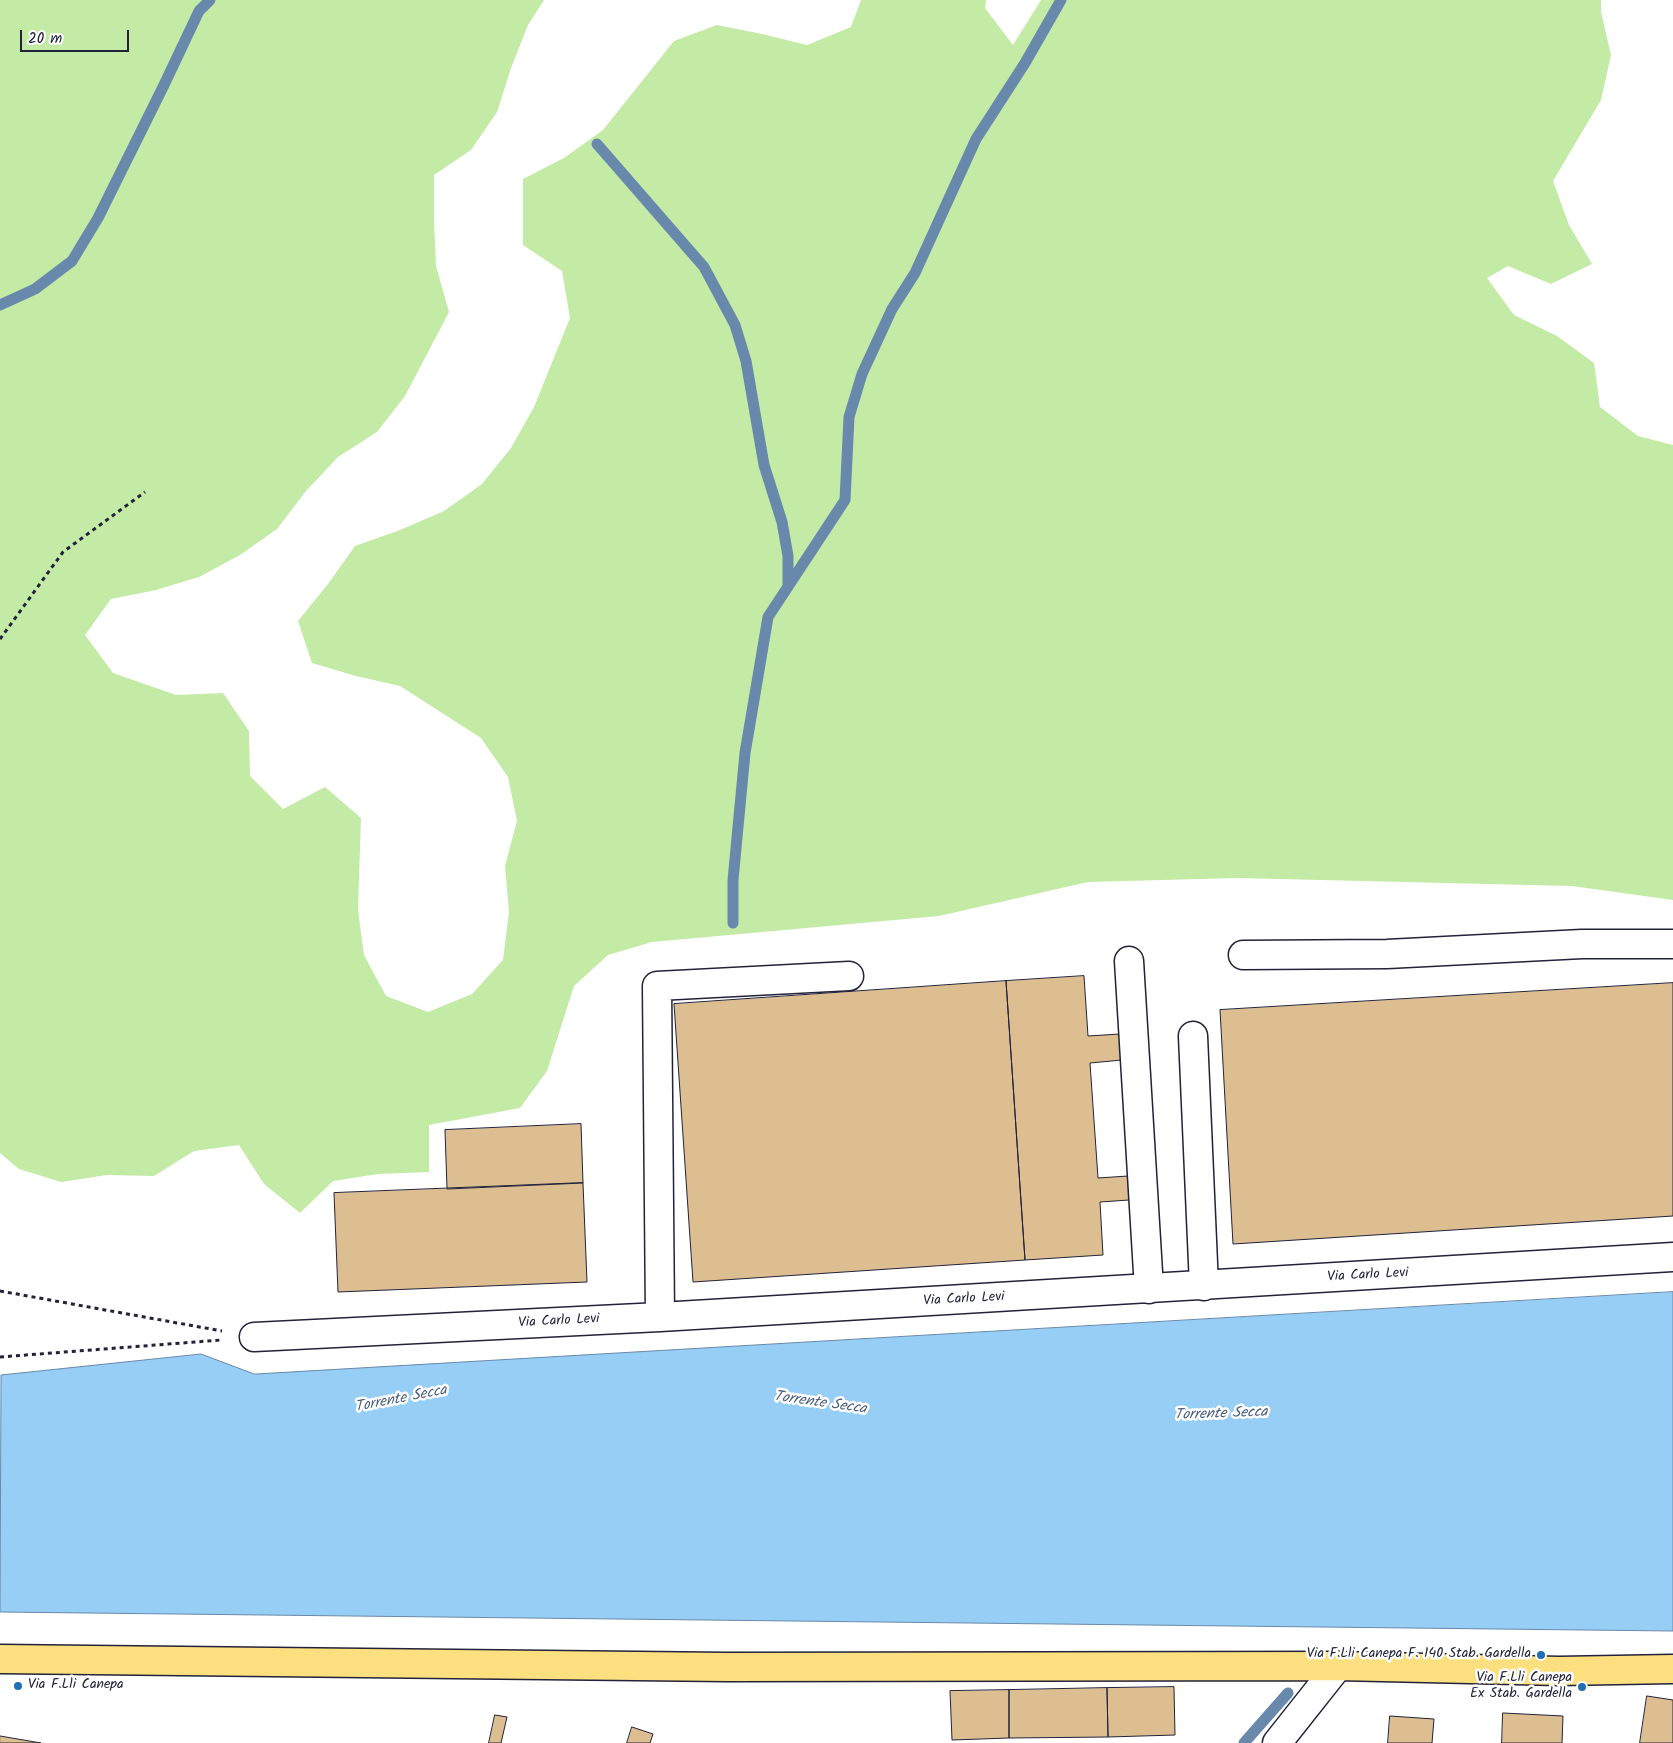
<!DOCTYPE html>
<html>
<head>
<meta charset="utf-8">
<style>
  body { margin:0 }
  #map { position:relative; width:1673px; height:1743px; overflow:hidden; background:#fff; font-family:Kalam,sans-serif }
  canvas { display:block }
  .scale { position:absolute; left:20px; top:30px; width:109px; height:22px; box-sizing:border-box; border:2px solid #22223b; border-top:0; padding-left:6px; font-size:15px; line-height:18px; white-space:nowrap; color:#22223b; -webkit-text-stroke:4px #fff; paint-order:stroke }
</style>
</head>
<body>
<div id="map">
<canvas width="1673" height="1743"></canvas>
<div class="scale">20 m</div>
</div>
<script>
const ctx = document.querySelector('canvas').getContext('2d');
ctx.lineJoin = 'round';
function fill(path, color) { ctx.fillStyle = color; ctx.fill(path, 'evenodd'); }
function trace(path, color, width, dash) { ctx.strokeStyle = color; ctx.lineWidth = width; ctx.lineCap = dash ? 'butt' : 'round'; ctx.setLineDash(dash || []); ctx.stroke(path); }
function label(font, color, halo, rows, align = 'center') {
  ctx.font = font + ' Kalam,sans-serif'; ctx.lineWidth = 5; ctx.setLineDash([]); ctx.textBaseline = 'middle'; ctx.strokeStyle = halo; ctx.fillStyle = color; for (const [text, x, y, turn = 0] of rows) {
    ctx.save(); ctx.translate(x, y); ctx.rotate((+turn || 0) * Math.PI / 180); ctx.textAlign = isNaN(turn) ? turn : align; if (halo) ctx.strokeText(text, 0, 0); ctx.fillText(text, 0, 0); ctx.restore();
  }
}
fill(new Path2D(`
  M0,0H544L528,25L511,68L497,112L471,150L434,175V220L436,266L449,312L405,396L377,432L338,457L306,491L277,529L240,555L199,577L156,590L111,599L85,635L113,673L176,695L223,693L249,731L250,776L283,809L325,787L361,818L358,910L364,955L386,996L428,1012L472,994L503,960L509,912L505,866L517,821L508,777L481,738L400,686L356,676L312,663L298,621L328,584L355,546L400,530L444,511L482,484L511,448L534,407L570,318L562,271L523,245V179L564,158L603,130L674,41L717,25L762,34L807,45L851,27L861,0H986L985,8L1013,45L1041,0H1601V12L1611,55L1601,100L1553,181L1569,225L1592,264L1551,284L1508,266L1487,278L1514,315L1557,336L1594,363L1600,407L1638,436L1673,445V900L1572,886L1237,878L1088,882L939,916L652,942L608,955L574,986L547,1071L520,1108L429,1125V1172L378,1174L333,1181L300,1213L264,1184L239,1145L194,1151L154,1176L107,1175L61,1182L19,1169L0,1153Z`), '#c3eba6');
const water = new Path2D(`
  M1673,1292V1631L0,1612L1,1375L201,1354L254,1374Z`);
fill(water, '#96cef5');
trace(water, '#6889ab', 1);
trace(new Path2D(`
  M597,144L704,267L735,325L746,361L764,465L782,522L788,556V585
  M0,305L35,289L72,261L98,218L164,85L199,11L210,0
  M733,923V880L745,753L768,617L845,500L849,417L862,374L892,309L915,273L976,139L1025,63L1061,0
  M1244,1743L1288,1693`), '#6889ab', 11);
const building = new Path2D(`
  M1084,976L1088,1036L1120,1034L1122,1060L1090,1063L1098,1178L1128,1176L1129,1200L1100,1202L1103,1255L1025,1260L1006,981Z
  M1006,981L1025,1260L693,1282L674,1004Z
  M1673,983V1216L1233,1244L1220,1010Z
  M581,1124L583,1183L447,1189L445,1130Z
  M583,1183L587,1282L338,1292L334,1193Z
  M1174,1687L1175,1735L1108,1737L1107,1688Z
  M1107,1688L1108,1737L1009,1738V1690Z
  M1009,1690V1738L952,1740L950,1691Z
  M1647,1696L1673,1700V1743H1640Z
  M1503,1713L1563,1716L1562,1743H1502Z
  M495,1715L507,1717L501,1743H489Z
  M1390,1716L1434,1719L1432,1743H1388Z
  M632,1727L653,1734L650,1743H627Z
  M0,1736L41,1743H0Z`);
fill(building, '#dcbe90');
trace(building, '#22223b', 1);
const minor = new Path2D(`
  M1243,955L1387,954L1582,944H1673
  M1129,961L1149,1289
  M1193,1036L1204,1286
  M660,1317L657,986L849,976
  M254,1337L660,1317L1673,1257
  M1277,1743L1338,1666`);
const major = new Path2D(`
  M0,1659L727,1667L1338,1666L1559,1671L1673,1669`);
trace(minor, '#22223b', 31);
trace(major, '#22223b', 31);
trace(new Path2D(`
  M0,639L63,552L145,492
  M0,1291L222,1331
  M0,1357L221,1340`), '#22223b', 3, [4, 4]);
trace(minor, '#fff', 28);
trace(major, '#fce080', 28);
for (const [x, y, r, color] of [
  [1541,1655,5,"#1f6fb2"],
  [18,1686,5,"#1f6fb2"],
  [1582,1687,5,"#1f6fb2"]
]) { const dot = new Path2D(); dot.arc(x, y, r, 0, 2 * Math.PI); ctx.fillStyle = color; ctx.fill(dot); trace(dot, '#fff', 2); }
label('14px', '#22223b', '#fff', [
  ["Via Carlo Levi",1368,1276,-3],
  ["Via Carlo Levi",964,1300,-3],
  ["Via Carlo Levi",559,1322,-3]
]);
label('14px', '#22223b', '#fff', [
  ["Via F.Lli Canepa F. 140 Stab. Gardella",1531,1655],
  ["Via F.Lli Canepa",1572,1679],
  ["Ex Stab. Gardella",1572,1695],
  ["Via F.Lli Canepa",28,1686,"left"]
], 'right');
label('italic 15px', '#4b5e7c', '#fff', [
  ["Torrente Secca",401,1400,-11],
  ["Torrente Secca",820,1404,8],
  ["Torrente Secca",1221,1415,-2]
]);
</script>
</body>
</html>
